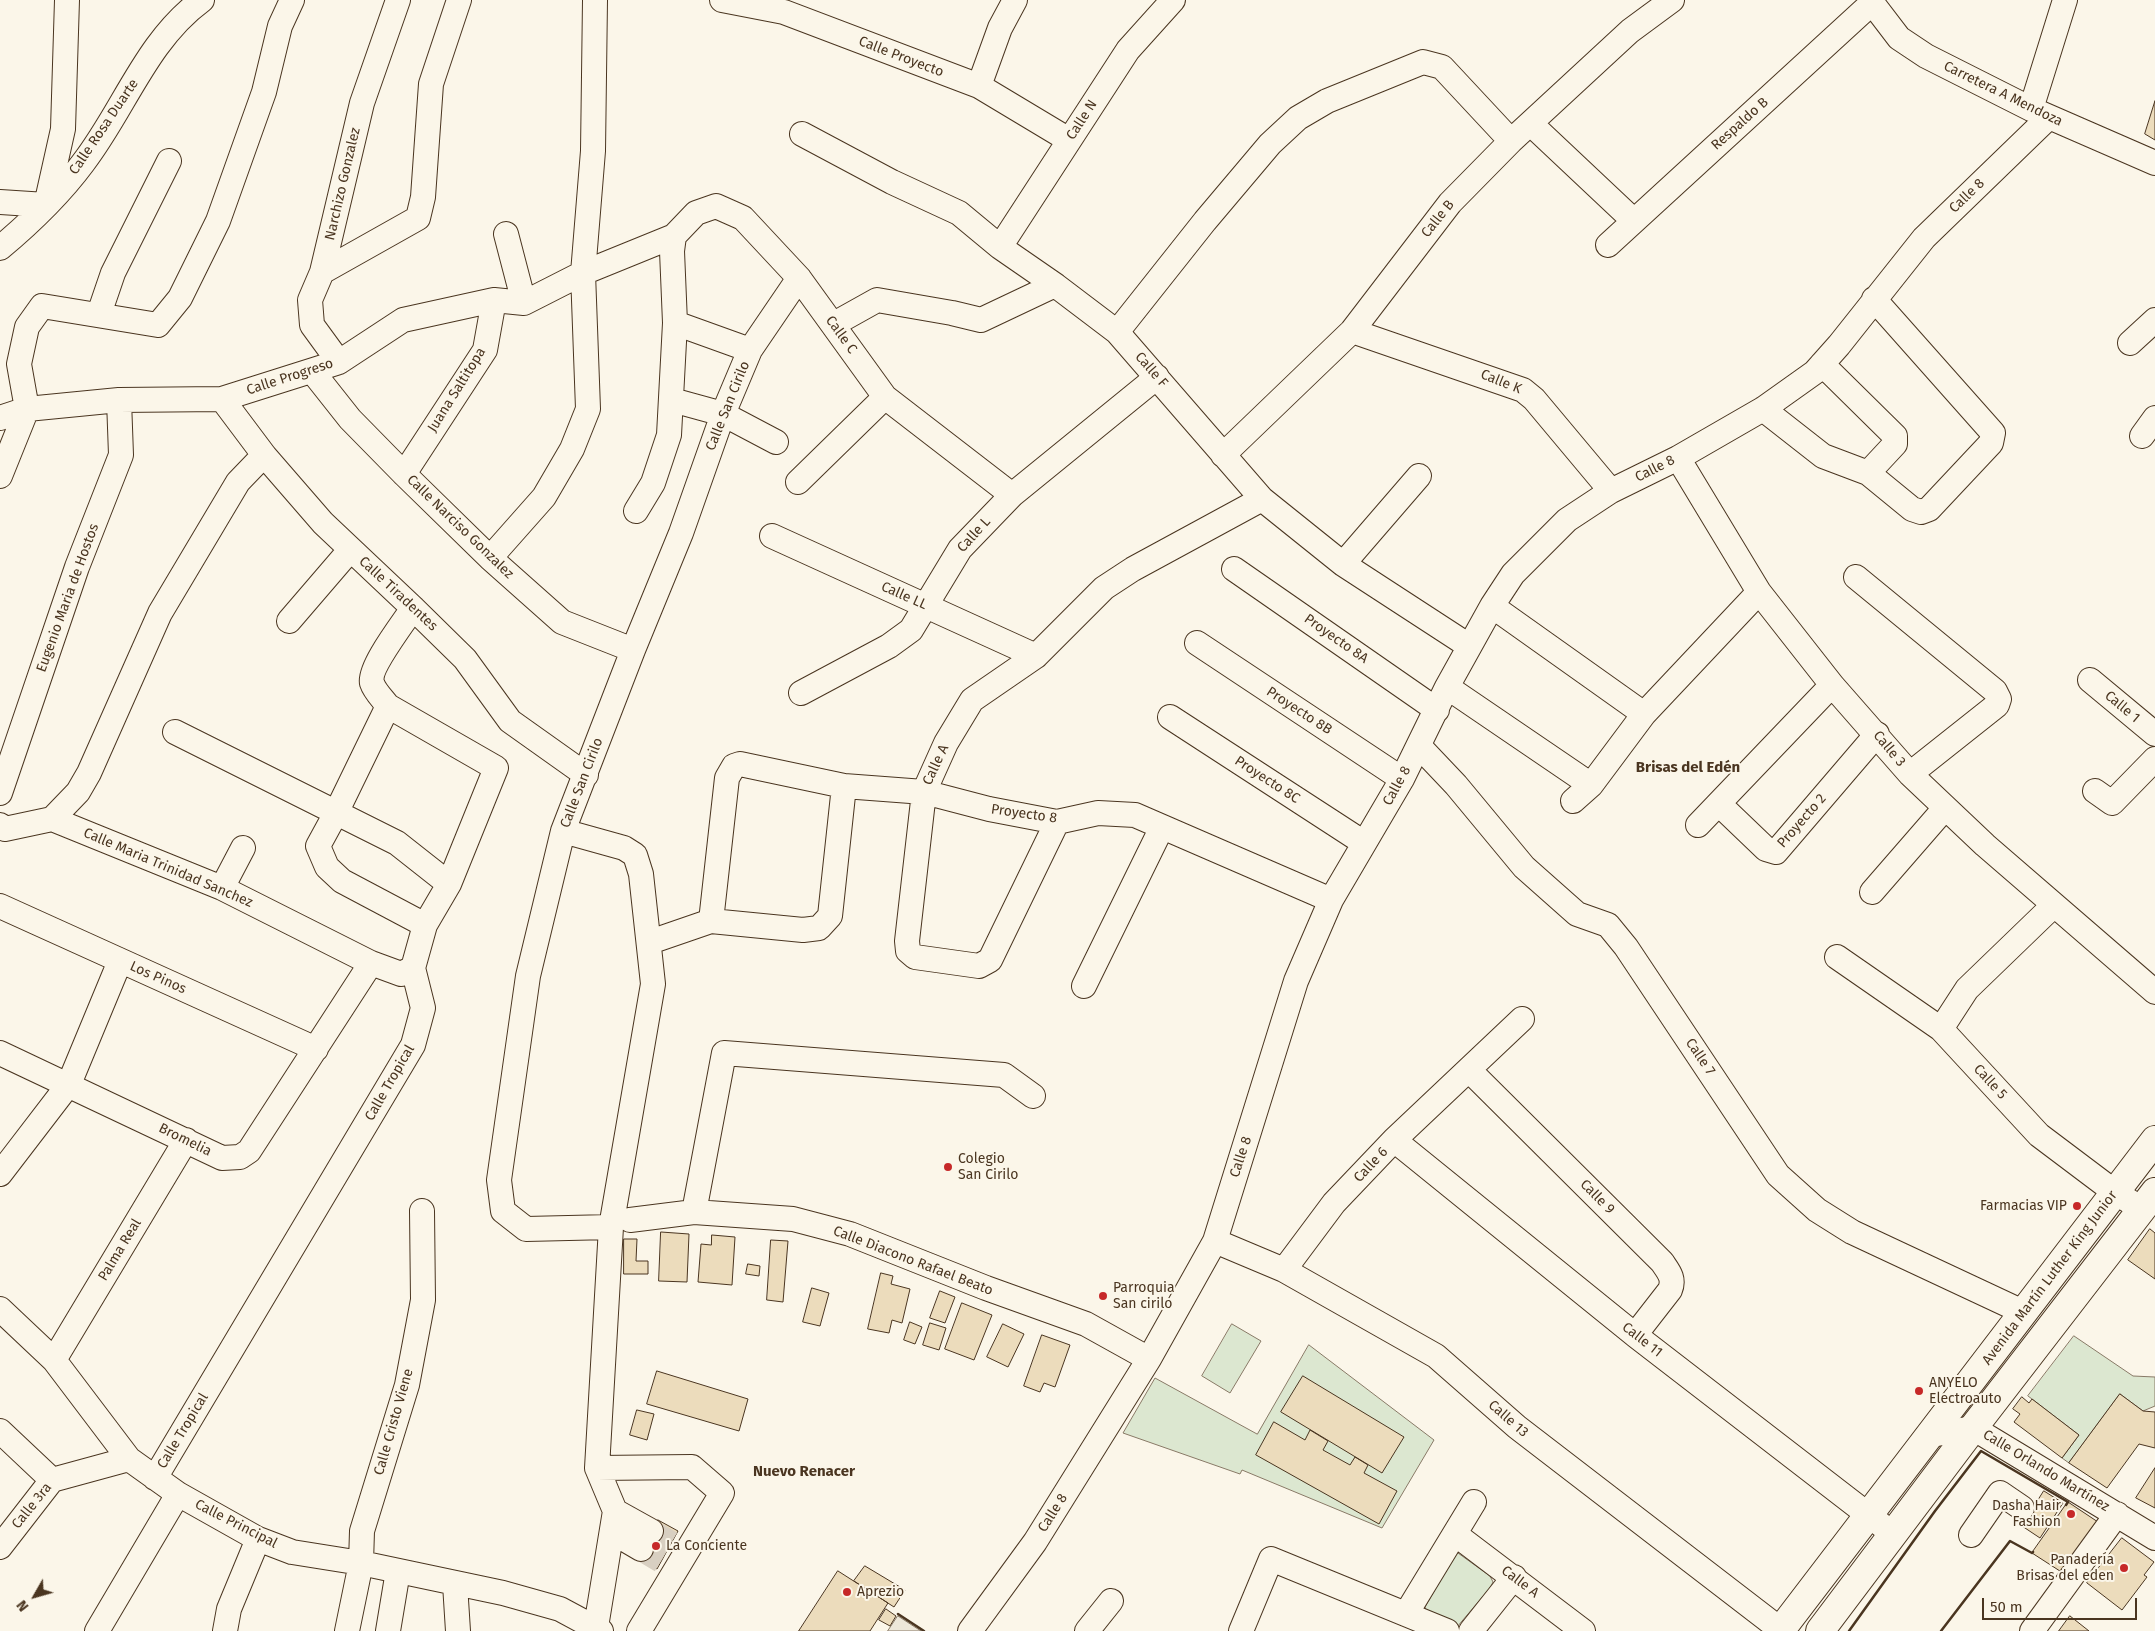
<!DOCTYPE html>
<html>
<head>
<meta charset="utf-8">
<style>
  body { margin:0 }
  #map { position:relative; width:2155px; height:1631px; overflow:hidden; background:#fbf6e9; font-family:"Fira Sans",sans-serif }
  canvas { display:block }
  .north { position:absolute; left:10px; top:1571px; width:50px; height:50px; -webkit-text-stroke:4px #fbf6e9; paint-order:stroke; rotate:232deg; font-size:14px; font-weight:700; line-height:20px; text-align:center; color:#4a3520 }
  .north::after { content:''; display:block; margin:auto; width:18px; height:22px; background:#4a3520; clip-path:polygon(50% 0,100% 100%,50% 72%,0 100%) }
  .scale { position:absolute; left:1982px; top:1598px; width:155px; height:22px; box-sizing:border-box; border:2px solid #4a3520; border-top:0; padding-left:6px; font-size:15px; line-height:18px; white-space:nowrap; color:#4a3520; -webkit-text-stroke:4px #fbf6e9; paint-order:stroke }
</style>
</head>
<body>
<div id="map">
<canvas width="2155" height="1631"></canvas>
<div class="north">N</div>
<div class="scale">50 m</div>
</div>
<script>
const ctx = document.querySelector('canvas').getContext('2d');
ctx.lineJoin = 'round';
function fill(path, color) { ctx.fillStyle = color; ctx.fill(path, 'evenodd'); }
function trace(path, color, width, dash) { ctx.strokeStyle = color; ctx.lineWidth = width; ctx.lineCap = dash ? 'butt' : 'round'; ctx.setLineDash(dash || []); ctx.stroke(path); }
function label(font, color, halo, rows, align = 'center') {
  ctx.font = font + ' "Fira Sans",sans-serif'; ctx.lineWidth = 4; ctx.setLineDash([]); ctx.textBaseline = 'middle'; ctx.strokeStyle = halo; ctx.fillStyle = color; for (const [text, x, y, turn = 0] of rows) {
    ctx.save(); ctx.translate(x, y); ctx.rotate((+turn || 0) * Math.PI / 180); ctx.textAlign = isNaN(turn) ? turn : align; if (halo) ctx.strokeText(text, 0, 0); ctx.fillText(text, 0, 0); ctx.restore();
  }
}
const green = new Path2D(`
  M1232,1324L1261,1341L1230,1393L1202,1376Z
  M2074,1336L2133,1376L2155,1377V1406L2143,1411L2120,1394L2069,1463L2062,1458L2079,1435L2028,1396Z
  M1309,1345L1434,1440L1382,1528L1242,1470L1240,1474L1123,1433L1155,1378L1257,1434Z
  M1458,1553L1490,1576L1493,1582L1490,1588L1457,1627L1427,1612L1425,1607L1454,1556Z`);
fill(green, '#dce7d0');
trace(green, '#887966', 1);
const parking = new Path2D(`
  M898,1616L921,1631H888Z`);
fill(parking, '#ede7d9');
trace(parking, '#887966', 1);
const building = new Path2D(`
  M2155,101V140L2145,134Z
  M2150,1229L2155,1233V1279L2128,1260Z
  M661,1232L689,1234L687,1282L659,1281Z
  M712,1235L735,1237L732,1285L698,1282L701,1244L711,1245Z
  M624,1239H637L636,1261H648V1274H624Z
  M771,1240L788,1241L783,1302L767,1300Z
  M748,1264L760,1266L759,1276L746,1274Z
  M881,1273L893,1276L891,1284L910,1289L902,1323L892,1320L889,1333L868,1329Z
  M812,1288L829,1293L820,1326L803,1322Z
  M940,1291L955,1297L945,1323L930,1318Z
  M962,1303L992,1315L974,1360L945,1349Z
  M910,1322L922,1327L915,1344L904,1340Z
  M930,1323L946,1328L939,1350L923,1345Z
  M1003,1324L1024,1334L1008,1367L987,1357Z
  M1042,1335L1070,1345L1055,1387L1044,1383L1040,1392L1024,1386Z
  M657,1371L748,1399L739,1431L647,1404Z
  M1303,1376L1404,1437L1382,1473L1281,1412Z
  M2120,1394L2143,1411L2155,1412V1448L2139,1444L2107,1488L2069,1463Z
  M2022,1397L2029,1403L2032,1399L2079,1435L2062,1458L2014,1422L2020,1414L2013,1409Z
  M637,1410L654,1414L647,1440L630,1435Z
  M1274,1422L1305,1440L1310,1430L1328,1441L1323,1450L1350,1465L1355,1457L1368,1465L1364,1473L1397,1491L1379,1524L1256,1455Z
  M2155,1468V1508L2136,1498Z
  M2044,1491L2063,1503L2040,1538L2022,1526Z
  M2068,1502L2098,1522L2063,1573L2032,1553Z
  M658,1520L678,1531L657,1569L636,1557Z
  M2122,1538L2154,1562L2144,1575L2147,1577L2122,1610L2087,1583Z
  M865,1566L905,1590L894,1607L854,1581Z
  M838,1571L888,1603L870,1631H799Z
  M886,1609L896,1616L890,1626L879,1620Z
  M2070,1616L2089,1631H2059Z`);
fill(building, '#ecdcbc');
trace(building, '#4a3520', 1);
trace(new Path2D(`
  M651,1531L671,1543
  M641,1549L661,1561`), '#d8cfc1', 24, [24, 12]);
const minor = new Path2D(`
  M722,0L784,12L979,86L1069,140
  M1870,0L1899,38L1926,56L2031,109L2155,163
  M979,86L1000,28L1015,0
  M2031,109L2065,0
  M1531,124L1634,221
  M802,134L892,182L959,213L1000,247L1055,285L1117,332L1262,499L1343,564L1469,646
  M0,202L46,205L63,129L67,0
  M506,234L524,303
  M1608,245L1872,3
  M1000,247L1128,50L1173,0
  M0,248C30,223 60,194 83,163C124,110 146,41 202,0
  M322,272L418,218L423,197L431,84L459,0
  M99,314L113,273L169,161
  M675,323L750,350
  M834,324L877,300L952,313L981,320L1055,285
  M1352,331L1523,390L1534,399L1611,491
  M1117,332L1205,221L1270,144L1298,118L1327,101L1423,62L1442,67L1511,141
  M2130,343L2155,320
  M339,362L312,325L310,300L322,272L362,103L398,0
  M1822,364L1895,436V444L1868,473
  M312,371L350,419L404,474L490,558L562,622L633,650
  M222,399L264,455L323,523L413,608L465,659L510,721L586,775
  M672,400L723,414L776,442
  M1763,409L1823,456L1868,473L1912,509L1921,512L1929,509L1991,443L1993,433L1874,299
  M0,418L27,409L119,400L222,399L339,362L403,320L494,300L524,303L583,273L674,236L696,213L716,206L743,218L799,278L885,397L1012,495
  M2142,436L2155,418
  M1223,455L1352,331L1450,203L1511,141L1630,31L1672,0
  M1678,458L1759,592L1832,685L1910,774L1985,845L2155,992
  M404,474L485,350L494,300
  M0,476L27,409L19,364L27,327L42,306L158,325L180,298L218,221L264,92L280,26L292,0
  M798,482L885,397
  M636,511L653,483L669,435L675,323L672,251L674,236
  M772,536L1036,656
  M490,558L544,497L572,449L588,409L583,273L593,151L595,0
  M1343,564L1419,476
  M1234,569L1437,710
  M1856,577L1995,691L1999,699L1997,705L1910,774
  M1492,606L1644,714
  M289,621L350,550
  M1197,643L1402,779
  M2090,680L2155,734
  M1447,687L1591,785
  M801,693L889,646L911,630L960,549L1012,495L1157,377
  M388,706L336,813L318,846L327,867L342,881L425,925
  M1170,717L1364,843
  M175,732L397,843L449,884
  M1419,746L1456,785L1524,867L1577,914L1608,925L1626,947L1778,1175L1817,1210L1852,1232L2023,1312
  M2095,791L2112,803L2155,759
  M0,793L77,567L121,455L119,400
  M1573,801L1591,785L1644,714L1759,592
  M1719,804L1766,849L1776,852L1877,734
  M52,819L78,792L89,773L160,613L238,482L264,455
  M1057,822L990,960L979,966L915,957L908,951L907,941L924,792L946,743L972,700L1036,656L1104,588L1133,569L1262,499
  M0,825L5,829L52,819L222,888L371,963L401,974L413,968
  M1698,825L1832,685
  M563,831L624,848L635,855L641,874L653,984L611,1227L597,1468L615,1511L596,1627
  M222,888L243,848
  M1872,892L1945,808
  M0,906L316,1049
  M711,921L727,778L734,766L740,764L844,786L924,792L989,809L1057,822L1098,813L1135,815L1331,900
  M650,942L711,921L803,930L819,928L830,916L844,786
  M1837,957L1941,1029L2039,1135L2116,1193L2142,1209
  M1084,986L1162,827
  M1941,1029L1967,989L2054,905
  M0,1053L222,1158L240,1157L249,1151L371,963
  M1469,1070L1662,1262C1668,1271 1675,1278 1670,1290L1635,1335
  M1033,1096L1004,1075L724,1053L694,1212L793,1219L850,1234L986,1288L1086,1324L1149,1359
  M1394,1140L1635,1335L1893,1534
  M0,1174L69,1084L120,961
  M630,1220L694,1212
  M611,1227L526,1229L503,1211L499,1180L528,976L563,831L633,650L681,533L723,414L750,350L799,278
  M1215,1241L1284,1270L1436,1356L1517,1427L1781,1630
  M1284,1270L1334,1203L1394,1140L1522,1019
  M0,1309L54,1360L129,1459L178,1494L258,1539L292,1552L361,1563L503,1593L560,1609L601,1631
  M54,1360L186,1140
  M0,1431L52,1480
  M1931,1435L1973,1428L2155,1538
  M597,1468L692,1467L722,1493L639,1631
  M155,1478L413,1045L423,1008L413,968L425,925L449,884L496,768L388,706C383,699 375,692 372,683C368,668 404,622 413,608
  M615,1511L651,1531
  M612,1532L641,1549
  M1455,1534L1583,1631
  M1971,1535L2000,1493L2022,1508
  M0,1547L52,1480L129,1459
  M455,1584L458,1631
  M1406,1614L1474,1502
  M97,1631L178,1494
  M225,1631L229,1609L258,1539
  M347,1631L361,1563L362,1531L407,1385L423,1300L422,1211
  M388,1631L398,1571
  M970,1631L1035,1542L1149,1359L1215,1241L1296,981L1331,900L1402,779L1447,687L1492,606L1513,574L1567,520L1611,491L1678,458L1763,409L1815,372L1839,345L1924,238L2049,117
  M1087,1631L1111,1601
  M1241,1631L1271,1559L1447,1631
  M1471,1631L1514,1577
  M2032,1631L2117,1514`);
const major = new Path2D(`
  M1780,1631L2155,1140
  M1820,1631L1973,1428L2155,1192`);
trace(minor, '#4a3520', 26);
trace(major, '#4a3520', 30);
trace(minor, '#fbf6e9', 24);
trace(major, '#fbf6e9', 28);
trace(new Path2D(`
  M898,1614L924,1631
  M1849,1631L1935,1511L1981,1451L2068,1502L2066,1505
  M1941,1631L2010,1541L2032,1553L2033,1552`), '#4a3520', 2.5);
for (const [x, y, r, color] of [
  [948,1167,5,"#c62828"],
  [2077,1206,5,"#c62828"],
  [1103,1296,5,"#c62828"],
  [1919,1391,5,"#c62828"],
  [2071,1514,5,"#c62828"],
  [656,1546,5,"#c62828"],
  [2124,1568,5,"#c62828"],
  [847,1592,5,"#c62828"]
]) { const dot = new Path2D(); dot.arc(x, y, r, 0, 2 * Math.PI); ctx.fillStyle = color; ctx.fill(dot); trace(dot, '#fbf6e9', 2); }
label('14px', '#4a3520', '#fbf6e9', [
  ["Calle Proyecto",901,57,21],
  ["Carretera A Mendoza",2003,94,26],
  ["Calle N",1082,120,-57],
  ["Respaldo B",1740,124,-42],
  ["Calle Rosa Duarte",104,127,-56],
  ["Narchizo Gonzalez",343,184,-77],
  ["Calle 8",1967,196,-44],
  ["Calle B",1438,219,-51],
  ["Calle C",841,335,54],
  ["Calle F",1151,370,49],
  ["Calle Progreso",290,377,-18],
  ["Calle K",1501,382,22],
  ["Juana Saltitopa",457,390,-58],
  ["Calle San Cirilo",728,406,-68],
  ["Calle 8",1655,469,-27],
  ["Calle Narciso Gonzalez",460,527,44],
  ["Calle L",974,535,-48],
  ["Calle Tiradentes",398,594,43],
  ["Calle LL",904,596,24],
  ["Eugenio Maria de Hostos",68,598,-70],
  ["Proyecto 8A",1336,639,35],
  ["Calle 1",2122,707,40],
  ["Proyecto 8B",1299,711,33],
  ["Calle 3",1889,749,50],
  ["Calle A",936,765,-65],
  ["Proyecto 8C",1267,780,33],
  ["Calle San Cirilo",582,783,-69],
  ["Calle 8",1397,786,-61],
  ["Proyecto 8",1024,814,8],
  ["Proyecto 2",1802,821,-49],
  ["Calle Maria Trinidad Sanchez",168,868,23],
  ["Los Pinos",158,978,24],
  ["Calle 7",1700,1057,56],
  ["Calle 5",1990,1082,47],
  ["Calle Tropical",390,1083,-60],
  ["Bromelia",185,1140,26],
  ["Calle 8",1241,1157,-72],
  ["Calle 6",1371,1165,-47],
  ["Calle 9",1597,1197,45],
  ["Palma Real",120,1250,-59],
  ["Calle Diacono Rafael Beato",913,1261,21],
  ["Avenida Martín Luther King Junior",2050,1278,-53],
  ["Calle 11",1642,1340,38],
  ["Calle 13",1508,1419,41],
  ["Calle Cristo Viene",394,1422,-74],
  ["Calle Tropical",183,1431,-59],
  ["Calle Orlando Martínez",2046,1471,31],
  ["Calle 3ra",32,1506,-51],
  ["Calle 8",1053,1513,-58],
  ["Calle Principal",236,1524,27],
  ["Calle A",1520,1582,37]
]);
label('14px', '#4a3520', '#fbf6e9', [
  ["Colegio",958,1159],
  ["San Cirilo",958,1175],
  ["Farmacias VIP",2067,1206,"right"],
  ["Parroquia",1113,1288],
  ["San cirilo",1113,1304],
  ["ANYELO",1929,1383],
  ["Electroauto",1929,1399],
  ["Dasha Hair",2061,1506,"right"],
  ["Fashion",2061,1522,"right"],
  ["La Conciente",666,1546],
  ["Panadería",2114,1560,"right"],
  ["Brisas del eden",2114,1576,"right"],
  ["Aprezio",857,1592]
], 'left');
label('bold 15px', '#4a3520', '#fbf6e9', [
  ["Brisas del Edén",1688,768],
  ["Nuevo Renacer",804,1472]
]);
</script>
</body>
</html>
